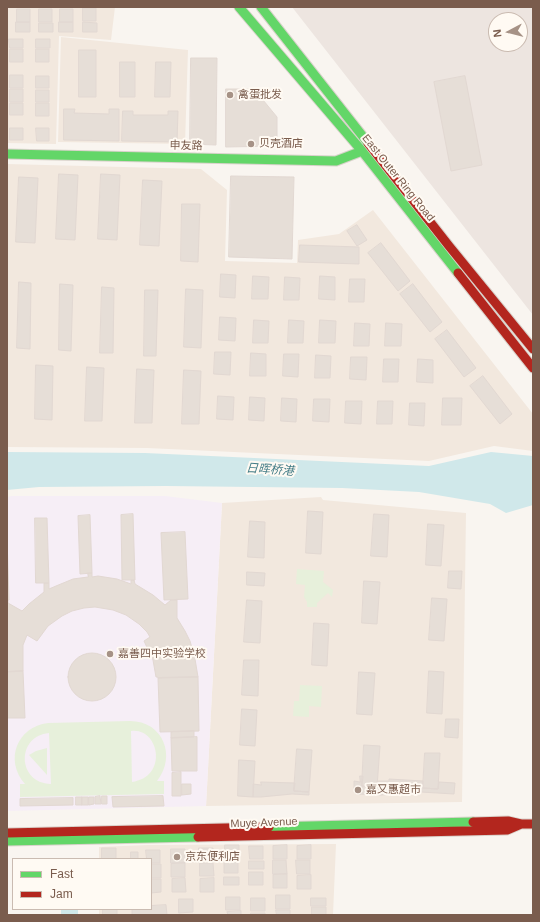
<!DOCTYPE html>
<html>
<head>
<meta charset="utf-8">
<style>
  body { margin:0 }
  #map { position:relative; width:540px; height:922px; overflow:hidden; background:#f9f5f0; font-family:Helvetica,sans-serif }
  canvas { display:block }
  .frame { position:absolute; inset:0; border:8px solid #7a5c4d; pointer-events:none }
  .legend { position:absolute; left:12px; top:858px; width:140px; height:52px; box-sizing:border-box; background:#fffaf3; border:1px solid #cabbb1; margin:0; padding:5px 7px; list-style:none; font-size:12px; color:#7a5c4d }
  .legend li { display:flex; align-items:center; gap:8px; height:20px }
  .legend b { width:20px; border:1px solid #cabbb1 }
  .north { position:absolute; left:488px; top:12px; width:40px; height:40px; box-sizing:border-box; background:#fffaf3; border:1px solid #cabbb1; border-radius:50%; rotate:263deg; font-size:11px; font-weight:700; line-height:16px; text-align:center; color:#7a5c4d }
  .north::after { content:''; display:block; margin:auto; width:14px; height:18px; background:#a69286; clip-path:polygon(50% 0,100% 100%,50% 72%,0 100%) }
</style>
</head>
<body>
<div id="map">
<canvas width="540" height="922"></canvas>
<div class="frame"></div>
<ul class="legend">
<li><b style="height:5px;background:#63d668"></b>Fast</li>
<li><b style="height:5px;background:#b3261e"></b>Jam</li>
</ul>
<div class="north">N</div>
</div>
<script>
const ctx = document.querySelector('canvas').getContext('2d');
ctx.lineJoin = 'round';
function fill(path, color) { ctx.fillStyle = color; ctx.fill(path, 'evenodd'); }
function trace(path, color, width, dash) { ctx.strokeStyle = color; ctx.lineWidth = width; ctx.lineCap = dash ? 'butt' : 'round'; ctx.setLineDash(dash || []); ctx.stroke(path); }
function label(font, color, halo, rows, align = 'center') {
  ctx.font = font + ' Helvetica,"Noto Sans SC",sans-serif'; ctx.lineWidth = 4; ctx.setLineDash([]); ctx.textBaseline = 'middle'; ctx.strokeStyle = halo; ctx.fillStyle = color; for (const [text, x, y, turn = 0] of rows) {
    ctx.save(); ctx.translate(x, y); ctx.rotate((+turn || 0) * Math.PI / 180); ctx.textAlign = isNaN(turn) ? turn : align; if (halo) ctx.strokeText(text, 0, 0); ctx.fillText(text, 0, 0); ctx.restore();
  }
}
fill(new Path2D(`
  M7,7H115L111,40L59,36L56,144L7,143Z
  M61,37L188,50L185,144L58,142Z
  M7,164L201,169L227,190L225,261L297,263L298,240L339,234L373,210L533,414V451L494,446L429,461L147,448L7,447Z
  M321,497L323,500L466,513L462,802L206,806L222,503Z
  M336,844L333,915H99V909H151V859H99V847L148,845Z`), '#f2e8de');
fill(new Path2D(`
  M292,7H533V315ZM496,20H520V44H496Z`), '#ede5e0');
fill(new Path2D(`
  M12,496H165L222,503L206,806L7,811V497Z`), '#f6eef6');
fill(new Path2D(`
  M297,569L324,571L323,582L333,590L332,597L328,593L317,603V607H307V602L304,597L305,585L296,584Z
  M300,685L322,686L321,707L309,706V717L293,716L294,701H299Z
  M130,721C163,721 177,756 157,781H164V794L20,797V784H25C4,760 17,727 48,723ZM131,731C159,727 169,777 132,782ZM49,733L51,784C17,783 16,736 49,733Z
  M47,748V775L29,755L36,751Z`), '#e7f0db');
fill(new Path2D(`
  M7,452L145,453L429,466L491,452L533,456V505L506,513L490,504L419,492L342,488L166,486L39,487L7,490Z
  M61,909H78V915H61Z`), '#d0e8ea');
const building = new Path2D(`
  M83,8H96V21H83Z
  M17,9H30V22H17Z
  M39,9H52V22H39Z
  M60,9H73V22H60Z
  M16,22H30V32H16Z
  M59,22H73V32H59Z
  M83,22L97,23V32H83Z
  M39,23H53V32H39Z
  M9,39H23V48H10Z
  M36,39H50V48H36Z
  M10,49H23V62H10Z
  M36,49H49V62H36Z
  M79,50H96V97H79Z
  M191,58H217L216,145L190,144Z
  M120,62H135V97H120Z
  M156,62H171L170,97H155Z
  M10,75H23V88H10Z
  M36,76H49V88H36Z
  M465,76L482,165L451,171L434,82Z
  M10,89H23V102H10Z
  M226,89H254L277,117V146L226,147Z
  M36,90H49V102H36Z
  M10,103H23V115H10Z
  M36,103H49V116H36Z
  M64,109H75L74,113L109,114V109H119V141L64,140Z
  M123,111H133V115H168V111H178L177,142L122,141Z
  M10,128H23V140H10Z
  M36,128H49V141H37Z
  M59,174L78,175L75,240L56,239Z
  M101,174L120,175L117,240L98,239Z
  M231,176L294,177L292,259L229,257Z
  M19,177L38,178L35,243L16,242Z
  M143,180L162,181L159,246L140,245Z
  M182,204H200L198,262L181,261Z
  M357,225L367,240L357,246L347,231Z
  M381,243L410,281L398,291L368,253Z
  M300,245L359,247V264L299,262Z
  M221,274L236,275L235,298L220,297Z
  M253,276L269,277L268,299H252Z
  M320,276L335,277V300L319,299Z
  M285,277L300,278L299,300H284Z
  M350,279H365L364,302H349Z
  M19,282L31,283L30,349L17,348Z
  M60,284L73,285L71,351L59,350Z
  M413,284L442,322L430,332L400,294Z
  M102,287L114,288L113,353H100Z
  M186,289L203,290L201,348L184,347Z
  M145,290H158L156,356H144Z
  M220,317L236,318L235,341L219,340Z
  M254,320L269,321L268,343H253Z
  M289,320L304,321L303,343H288Z
  M320,320L336,321L335,343H319Z
  M355,323L370,324L369,346H354Z
  M386,323L402,324L401,346H385Z
  M447,330L476,368L464,377L435,339Z
  M215,352H231L230,375L214,374Z
  M251,353L266,354V376H250Z
  M284,354H299L298,377L283,376Z
  M316,355L331,356L330,378H315Z
  M351,357H367L366,380L350,379Z
  M384,359H399L398,382H383Z
  M418,359L433,360V383L417,382Z
  M36,365L53,366L52,420L35,419Z
  M87,367L104,368L102,421H85Z
  M137,369L154,370L152,423H135Z
  M184,370L201,371L199,424H182Z
  M483,376L512,414L500,424L470,386Z
  M218,396L234,397L233,420L217,419Z
  M250,397L265,398L264,421L249,420Z
  M282,398L297,399L296,422L281,421Z
  M443,398H462L461,425H442Z
  M314,399H330L329,422L313,421Z
  M346,401H362L361,424L345,423Z
  M378,401H393L392,424H377Z
  M410,403H425L424,426L409,425Z
  M308,511L323,512L321,554L306,553Z
  M133,514L135,580H122L121,515Z
  M374,514L389,515L387,557L371,556Z
  M90,515L92,573L80,574L78,516Z
  M35,518H47L49,583H36Z
  M250,521L265,522L264,558L248,557Z
  M428,524L444,525L441,566L426,565Z
  M185,532L188,599L164,600L161,533Z
  M7,538L9,600H7Z
  M449,571H462L461,589L448,588Z
  M247,572L265,573L264,586L247,585Z
  M88,573H92V577L98,576L117,579L131,584V580H134L135,584L153,595L165,605L171,600H177V618L185,631L190,641L195,659L198,677L158,678V677H156L153,660L144,641L150,637L147,632L139,624L126,615L113,610L95,607L84,608L72,611L62,616L48,626L37,641L27,635L23,645V671L7,672V600H8V603L22,611L29,604L44,592V583H49V589L56,586L73,579L88,577Z
  M364,581L380,582L377,624L362,623Z
  M432,598L447,599L444,641L429,640Z
  M247,600L262,601L260,643L244,642Z
  M314,623L329,624L327,666L312,665Z
  M68 677a24 24 0 1 1 48 0a24 24 0 1 1-48 0Z
  M244,660H259L258,696L242,695Z
  M23,671L25,718H7V672Z
  M429,671L444,672L442,714L427,713Z
  M359,672L375,673L372,715L357,714Z
  M198,677L199,731L160,732L158,678Z
  M242,709L257,710L255,746L240,745Z
  M446,719H459L458,738L445,737Z
  M194,731V737L171,738V732Z
  M197,737V771H172L171,738Z
  M364,745L380,746L377,787L362,786Z
  M297,749L312,750L309,792L294,791Z
  M425,753H440L438,789L423,788Z
  M239,760L255,761L253,797L238,796Z
  M181,772V796H172V773Z
  M360,776H363L362,786L377,787V781H389V779L423,781V788L438,789L439,782L455,783L454,794L421,792L381,795L357,794L354,789V781L360,782Z
  M261,782L295,783L294,791L309,792V795L292,794L261,797H253V784L261,785Z
  M182,784H191V794L182,795Z
  M100,796L101,804H95V797Z
  M102,796H107V804H102Z
  M163,796L164,806L113,807L112,797Z
  M76,797H82V805H76Z
  M82,797H88V805H82Z
  M89,797H94V804L89,805Z
  M73,798V805L20,806V799Z
  M225,845H239V858H225Z
  M287,845V859H273V846Z
  M311,845V859H297V846Z
  M249,846H263V859H250Z
  M102,848H116V859H102Z
  M199,848H213V861L199,862Z
  M171,849H185V863H171Z
  M146,850H160V863H151V859H147Z
  M131,852H138V859H131Z
  M238,859V873H224V860Z
  M273,860H286L287,874H273Z
  M296,860H310V874H297Z
  M249,861H264V869H249Z
  M185,863V877H171V864Z
  M200,863H213L214,876H200Z
  M151,864H161V878H151Z
  M249,872H263V885H249Z
  M287,874V888H273V875Z
  M311,875V889H297V876Z
  M224,877H239V885H224Z
  M185,878L186,892H172V879Z
  M214,878V892H200V879Z
  M151,879H161V892L151,893Z
  M276,895H290V909H276Z
  M226,897H240V910H226Z
  M251,898H265V911H251Z
  M311,898H326V906H311Z
  M179,899H193V912L179,913Z
  M166,905L167,915H132V909H151V906Z
  M312,907H326V915H312Z
  M103,909H117V915H103Z
  M276,910H290V915H277Z
  M241,911V915H228L227,912Z
  M251,913H265V915H251Z`);
fill(building, '#e6ded7');
trace(building, '#e2d8d2', 1);
const fast = new Path2D(`
  M239,7L362,151L458,273
  M261,7L368,143
  M7,154L336,161L362,151
  M269,827L473,822
  M7,841L198,837`);
const jam = new Path2D(`
  M368,143L449,246L533,349
  M458,273L533,368
  M473,822L508,821L521,824H533
  M7,833L269,827
  M198,837L507,830L521,824`);
trace(fast, '#d9d2cb', 11);
trace(jam, '#d9d2cb', 11);
trace(fast, '#63d668', 9);
trace(jam, '#b3261e', 9);
for (const [x, y, r, color] of [
  [230,95,4,"#a69286"],
  [251,144,4,"#a69286"],
  [110,654,4,"#a69286"],
  [358,790,4,"#a69286"],
  [177,857,4,"#a69286"]
]) { const dot = new Path2D(); dot.arc(x, y, r, 0, 2 * Math.PI); ctx.fillStyle = color; ctx.fill(dot); trace(dot, '#fffaf3', 1.5); }
label('11px', '#7a5c4d', '#fffaf3', [
  ["禽蛋批发",238,95],
  ["贝壳酒店",259,144],
  ["嘉善四中实验学校",118,654],
  ["嘉又惠超市",366,790],
  ["京东便利店",185,857]
], 'left');
label('11px', '#7a5c4d', '#fffaf3', [
  ["申友路",186,146,1],
  ["East Outer Ring Road",398,178,51],
  ["Muye Avenue",264,823,-2]
]);
label('italic 12px', '#437c86', '#fffaf3', [
  ["日晖桥港",270,470,4]
]);
</script>
</body>
</html>
